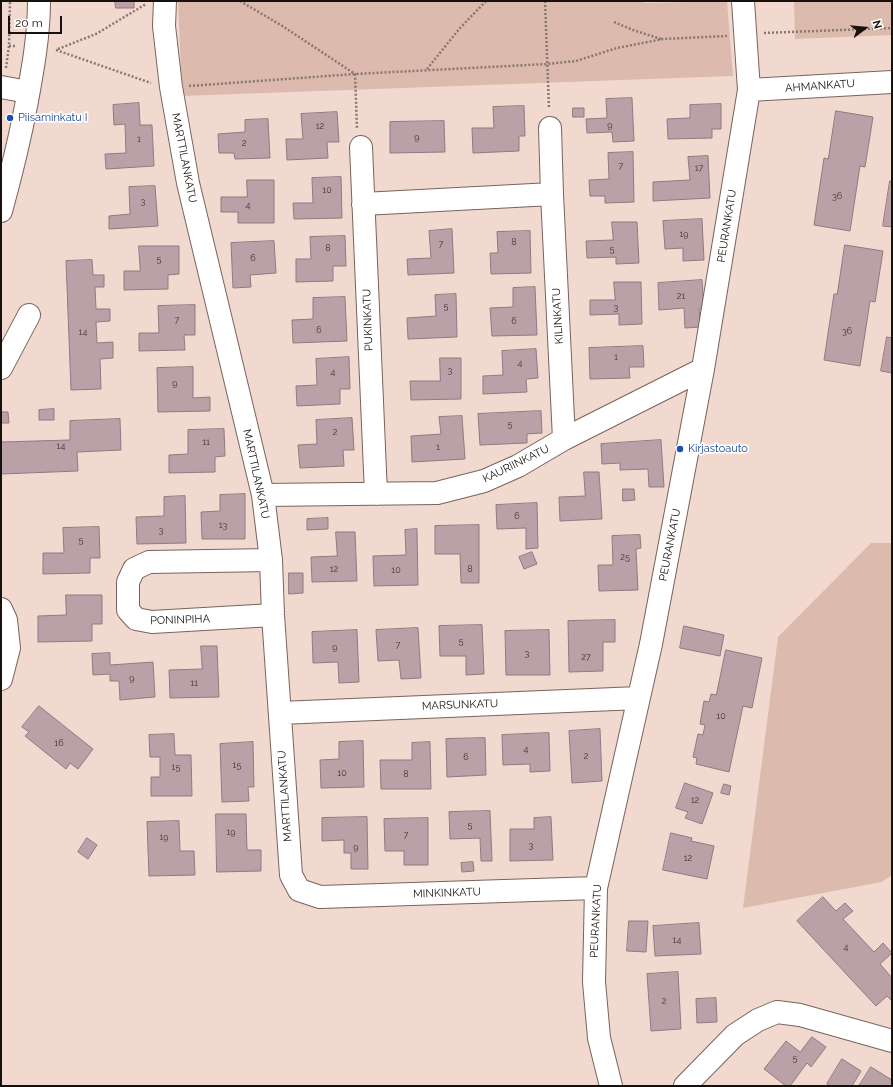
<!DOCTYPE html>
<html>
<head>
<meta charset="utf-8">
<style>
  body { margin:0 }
  #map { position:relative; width:893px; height:1087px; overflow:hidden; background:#f2d9cf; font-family:Raleway,sans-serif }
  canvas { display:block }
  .frame { position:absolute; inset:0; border:2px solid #18100d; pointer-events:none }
  .north { position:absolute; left:845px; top:8px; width:40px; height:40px; -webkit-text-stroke:3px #fff; paint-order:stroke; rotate:74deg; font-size:11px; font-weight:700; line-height:16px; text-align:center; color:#18100d }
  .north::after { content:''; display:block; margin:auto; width:14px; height:18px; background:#18100d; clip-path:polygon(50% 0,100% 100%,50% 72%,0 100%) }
  .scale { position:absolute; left:8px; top:16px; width:54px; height:18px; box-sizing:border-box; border:2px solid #18100d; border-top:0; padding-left:5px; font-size:12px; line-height:14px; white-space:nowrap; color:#18100d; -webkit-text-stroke:3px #fff; paint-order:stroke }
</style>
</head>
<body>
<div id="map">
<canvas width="893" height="1087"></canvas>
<div class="frame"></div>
<div class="north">N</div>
<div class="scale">20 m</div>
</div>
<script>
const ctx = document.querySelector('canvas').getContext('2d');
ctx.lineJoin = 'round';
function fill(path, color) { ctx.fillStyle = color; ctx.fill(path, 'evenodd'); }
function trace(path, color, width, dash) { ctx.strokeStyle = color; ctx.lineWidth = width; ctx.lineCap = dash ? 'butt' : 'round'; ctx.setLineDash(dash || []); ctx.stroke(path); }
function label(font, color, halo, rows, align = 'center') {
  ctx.font = font + ' Raleway,sans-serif'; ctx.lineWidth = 3.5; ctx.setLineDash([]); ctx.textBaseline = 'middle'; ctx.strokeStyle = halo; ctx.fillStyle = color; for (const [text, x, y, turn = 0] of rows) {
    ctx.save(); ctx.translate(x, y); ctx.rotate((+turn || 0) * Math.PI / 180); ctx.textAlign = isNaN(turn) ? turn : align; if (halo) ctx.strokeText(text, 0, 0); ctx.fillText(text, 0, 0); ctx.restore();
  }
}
fill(new Path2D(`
  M178,1H643L644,3L727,1L733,76L182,96Z
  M794,1H892V35L795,39Z
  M871,543H892V875L882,882L743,908L778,637Z`), '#dcbbae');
const building = new Path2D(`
  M115,1H134V8H116Z
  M632,98L634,141L613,142L612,132L587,133L586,119L607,118L606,99Z
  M139,103L140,125H152L154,166L106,169L105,154L126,153L125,124L114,125L113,105Z
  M721,104V129H712V138L668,139L667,119L690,118V105Z
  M524,106L525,136H519V151L473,153L472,128H494L493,107Z
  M573,108H584V117H573Z
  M836,111L873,117L865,167L860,166L850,231L814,225L824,158L828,159Z
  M337,112L339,142H327L328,158L287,160L286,139H303L301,114Z
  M268,119L270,158L235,159L234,153H219L218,134L245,132V120Z
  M444,121L445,152L390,153V122Z
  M633,152L634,202L605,203V196H590L589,180L609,179L608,153Z
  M708,156L710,198L653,201V182L690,180L688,157Z
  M341,177L342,218L294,219L293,203H313L312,178Z
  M247,180H274V223H238V212H221V197H247Z
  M890,181L892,182V227L883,226Z
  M155,186L158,226L109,229V216L130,214L129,187Z
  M702,219L704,260L683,261V248L665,249L663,221Z
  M612,222H637L639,263L616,264V257L587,258L586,241L613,240Z
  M452,229L454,273L408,275L407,259L431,258L429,231Z
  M530,231L531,273L491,274L490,253H498L497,232Z
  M345,236L346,266H333V281L296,282V259H311L310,237Z
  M274,241L276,273L250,275L251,287L233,288L231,243Z
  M845,245L883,251L875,302L870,301L860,366L824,360L834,294H837Z
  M139,246H179V274L168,275V289L124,290V271H140Z
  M92,260L93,275H104V287H95L96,309H110V321L96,322L97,343L113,342V358L100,359L101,389L71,390L66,261Z
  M702,280L704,309H699L701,327L685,328L684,308L659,310L658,283Z
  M614,282H641L642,324L619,325V314L590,315V300H615Z
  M535,287L537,335L492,336L490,308L513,307V288Z
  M456,294L457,337L408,339L407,318L436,316L435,295Z
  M345,297L347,341L293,343L292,320L313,319V298Z
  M195,305V335H184L185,350L139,351V333H159L158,306Z
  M887,337L892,338V373L881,371Z
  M643,346L644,367H629L630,378L590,379L589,348Z
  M536,349L538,378L526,379L527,392L483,394V376L503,375L502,351Z
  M349,357L350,389H340V404L297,406L296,386L317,385L316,359Z
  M440,358H461V399L411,400L410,381H440Z
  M193,367V398L210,397V411L158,412L157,368Z
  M54,409V420H39V410Z
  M541,411L542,433L527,434V443L480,445L478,414Z
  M1,412H8L9,423H1Z
  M462,416L465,459L412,462L411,436L441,434L439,417Z
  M352,418L354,450H343L344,466L300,468L298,445L317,444L316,420Z
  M120,419L121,450L77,452L78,471L1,474V442L70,440V421Z
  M224,429L225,456L215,457V472L169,473V455L188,454V430Z
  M661,440L664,487H649L648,469L620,470V463L602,464L601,444Z
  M584,472H599L602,519L560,521L559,497L585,496Z
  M623,489H634L635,500L623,501Z
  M245,494V539H202L201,512L220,511V495Z
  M185,496L186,543L137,544L136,517L164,516V497Z
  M537,503L538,548L526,549V528L497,529L496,505Z
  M328,518V529L307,530V519Z
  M479,525V583H461L460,554H435V526Z
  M99,527L100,558H90V573L43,574V553H64L63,528Z
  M417,529L418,585L374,586L373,556L406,555L405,530Z
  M336,532H355L357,581L312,582L311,557L337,556Z
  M640,535L641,548L636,549L638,590L599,591L598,565H613L612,536Z
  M532,552L537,564L524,569L519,557Z
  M289,573H303V593L289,594Z
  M66,595H102V624H92V641L38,642V616L66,615Z
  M615,620V642H603V671L569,672L568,621Z
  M482,625L484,674L466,675V656H440L439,626Z
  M684,626L724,635L720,656L680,648Z
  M418,628L421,678L401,679L399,660L378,661L376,630Z
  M357,630L359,682L339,683L338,662L313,663L312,632Z
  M549,630L550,675H506L505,631Z
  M201,646H217L219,697L170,698L169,670L202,669Z
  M726,650L762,658L752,708L743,706L729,772L696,764L697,758L693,757L698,734L703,735L705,725L700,724L704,701L709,702L711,694L716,695Z
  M110,653V665L153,662L155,697L120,700L119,681H110V674L93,675L92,654Z
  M39,706L93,749L78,769L70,763L66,769L25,736L29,732L22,727Z
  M600,729L602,781L572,783L569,731Z
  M549,733L550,771L530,772V764L503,765L502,735Z
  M174,734L175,755H191L192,796H151V777H160V757H150L149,735Z
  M485,738L486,775L447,777L446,739Z
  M363,741L364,787L321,788L320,760L339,759V742Z
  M253,742L254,787H248L249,801L222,802L220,744Z
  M430,742L431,789H381L380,760H412V743Z
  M685,783L713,793L702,824L685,818L688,812L676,808Z
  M724,784L731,786L729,795L721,793Z
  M490,811L492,861H481L480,838L450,839L449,812Z
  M216,814H246L247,850H261V871L217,872Z
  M367,817L368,869H351V853H344V840L322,841V818Z
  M551,817L553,860L510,861V829H534V818Z
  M428,818V865H404V851H385L384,819Z
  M179,821L180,851H194L195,875L149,876L147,822Z
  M671,833L692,838L691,841L714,846L707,879L663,870Z
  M87,838L97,845L88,859L78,852Z
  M473,862L474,871L462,872L461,863Z
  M823,897L836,911L845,903L853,911L843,919L874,952L883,943L892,953L880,964L892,978V1001L887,996L876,1006L797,921Z
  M629,921H648L646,952L627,951Z
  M699,923L701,954L655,956L653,926Z
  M678,972L681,1029L651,1031L647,974Z
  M716,998L717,1022L697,1023L696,999Z
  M812,1037L826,1047L811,1067L807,1063L790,1086H786L764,1069L786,1041L800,1052Z
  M842,1059L861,1071L852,1086H830L827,1084Z
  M871,1067L892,1080V1086H859Z`);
fill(building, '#baa1a8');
trace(building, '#91797f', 1);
const minor = new Path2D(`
  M165,1L164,26L171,87L188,183L263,495L271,560L273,615L291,875L299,890L320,897L596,888
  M1,87L28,92
  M749,90L892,82
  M550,128L552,194L564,439
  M361,147L376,494
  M363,204L552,194
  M1,211C11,175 20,138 27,101C33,68 39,35 39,1
  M1,368L29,315
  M263,495L437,493L484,481L518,466L564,439L703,369
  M271,560L149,562L134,569L128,582V610L136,619L152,622L273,615
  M1,609L6,620L9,648L1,679
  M280,713L639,698
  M611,1086L599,1038L594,982L596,888L651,644L703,369L749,90L743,1
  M685,1086L735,1035L758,1020L777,1012L800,1015L892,1041`);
trace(minor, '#79635b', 24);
trace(new Path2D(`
  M240,1L284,27L355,74L357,129
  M545,1L549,109
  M614,22L633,30L661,39
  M764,33L892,28
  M9,46H17
  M58,49L96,34L146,4
  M56,50L151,83
  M6,68L9,46L10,1
  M427,69L460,28L486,1
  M189,86L355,74L547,64L576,61L617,48L663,39L727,36`), '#887771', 2.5, [2, 2]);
trace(minor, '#fff', 22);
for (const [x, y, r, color] of [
  [10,118,4,"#1a4fb4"],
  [680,449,4,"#1a4fb4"]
]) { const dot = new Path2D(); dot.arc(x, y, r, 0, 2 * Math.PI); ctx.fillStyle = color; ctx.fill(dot); trace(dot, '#fff', 1.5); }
label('9px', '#403434', null, [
  ["9",610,125],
  ["12",320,126],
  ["9",417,137],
  ["1",139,139],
  ["2",244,143],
  ["7",621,166],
  ["17",699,168],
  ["10",327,190],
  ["36",837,196],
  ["3",143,201],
  ["4",248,205],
  ["19",684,234],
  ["8",514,242],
  ["7",441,244],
  ["8",328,248],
  ["5",612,249],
  ["6",253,258],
  ["5",159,259],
  ["21",681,296],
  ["5",446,306],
  ["3",616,307],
  ["7",177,320],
  ["6",514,321],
  ["6",319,330],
  ["36",847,331],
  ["14",83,332],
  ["1",616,357],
  ["4",520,363],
  ["3",450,370],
  ["4",333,372],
  ["9",175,383],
  ["5",510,424],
  ["2",335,432],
  ["11",206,442],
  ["14",61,446],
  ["1",438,447],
  ["6",517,516],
  ["13",223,525],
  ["3",161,530],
  ["5",81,540],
  ["25",625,557],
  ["12",334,569],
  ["8",470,569],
  ["10",396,570],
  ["5",461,641],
  ["7",398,645],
  ["9",335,647],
  ["3",527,653],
  ["27",586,657],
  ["9",132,678],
  ["11",194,683],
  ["10",721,716],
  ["16",59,743],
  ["4",526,749],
  ["2",586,756],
  ["6",466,757],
  ["15",237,765],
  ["15",176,767],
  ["10",342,773],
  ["8",406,774],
  ["12",695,800],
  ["5",470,825],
  ["19",231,832],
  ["7",406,835],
  ["19",164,837],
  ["3",531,845],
  ["9",356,847],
  ["12",688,858],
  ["14",677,940],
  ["4",846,947],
  ["2",664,1001],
  ["5",795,1058]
]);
label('11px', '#18100d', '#fff', [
  ["AHMANKATU",820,86,-4],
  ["MARTTILANKATU",184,158,79],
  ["PEURANKATU",727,226,-81],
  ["KILINKATU",558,316,-93],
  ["PUKINKATU",368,320,-92],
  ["KAURIINKATU",516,464,-26],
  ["MARTTILANKATU",256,474,78],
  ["PEURANKATU",670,545,-79],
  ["PONINPIHA",180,620,-2],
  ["MARSUNKATU",460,705,-2],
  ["MARTTILANKATU",285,796,-94],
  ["MINKINKATU",447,893,-2],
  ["PEURANKATU",596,921,-87]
]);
label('11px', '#164399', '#fff', [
  ["Piisaminkatu I",18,118],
  ["Kirjastoauto",688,449]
], 'left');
</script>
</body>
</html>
